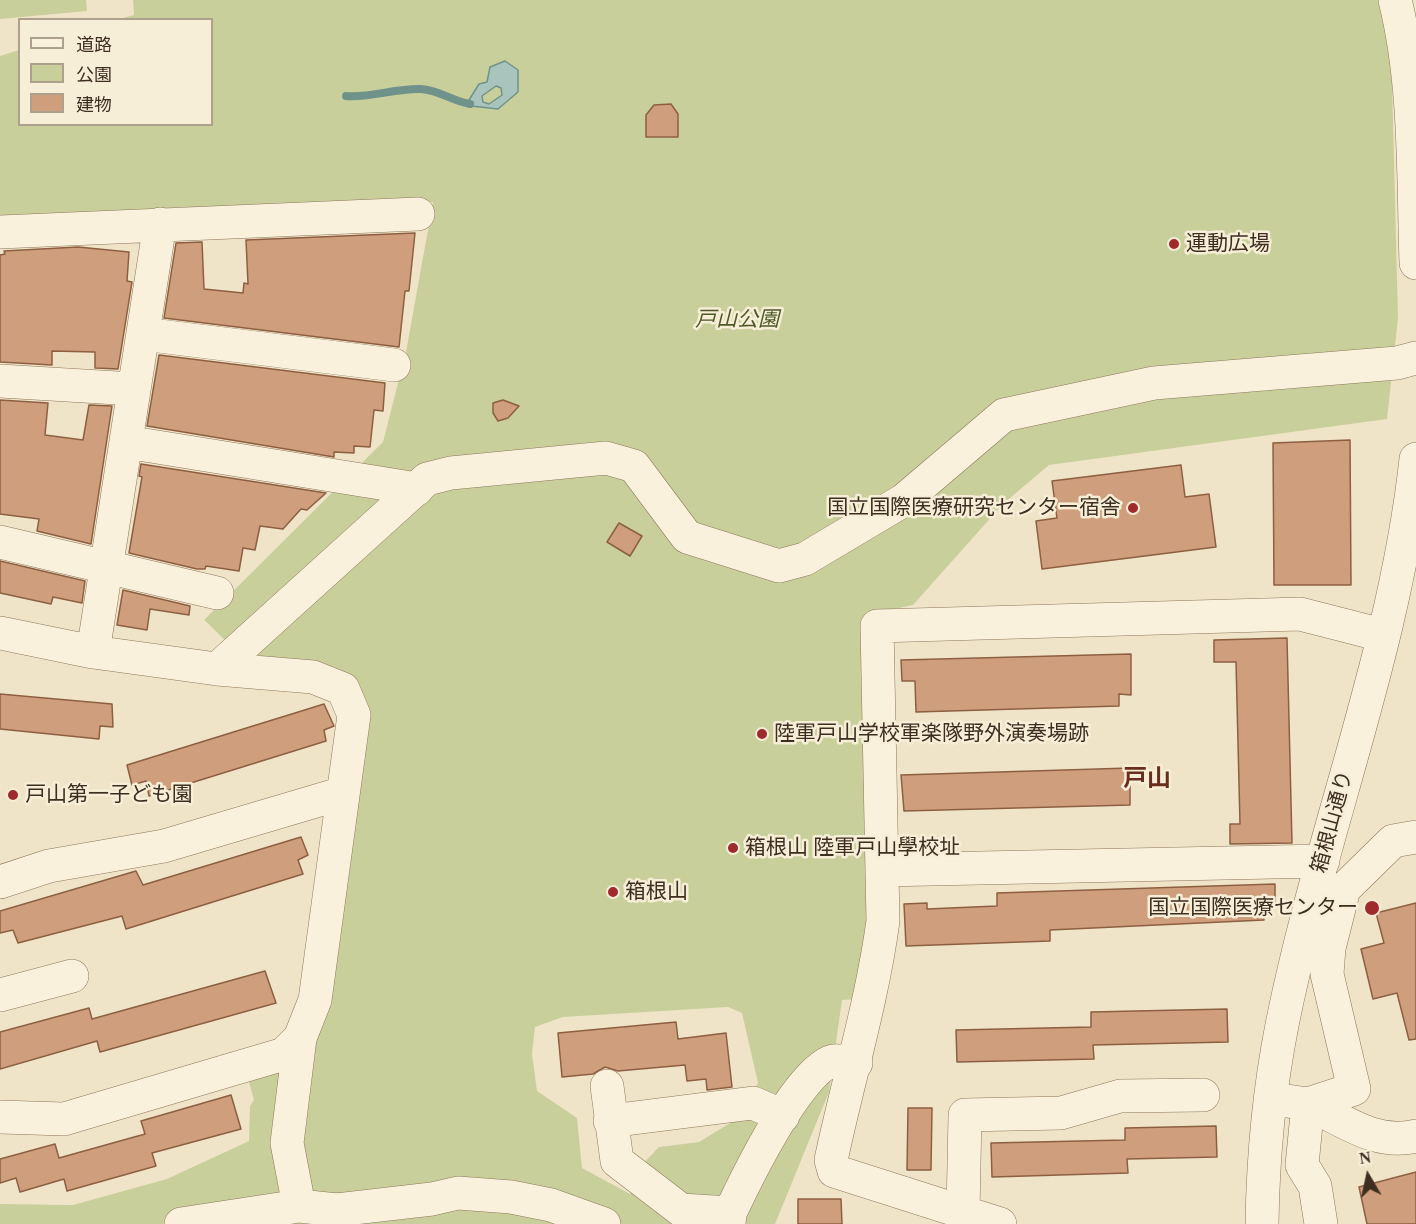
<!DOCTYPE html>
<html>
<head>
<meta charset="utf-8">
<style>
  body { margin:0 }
  #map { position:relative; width:1416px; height:1224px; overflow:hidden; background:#f0e4c8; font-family:"Times New Roman","Noto Sans JP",serif }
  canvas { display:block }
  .legend { position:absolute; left:18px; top:18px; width:195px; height:108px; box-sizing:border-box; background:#f7eed8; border:2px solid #ada18e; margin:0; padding:8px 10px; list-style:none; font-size:18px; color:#3d2e20 }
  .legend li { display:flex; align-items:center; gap:12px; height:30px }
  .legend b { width:30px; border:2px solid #ada18e }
  .north { position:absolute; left:1338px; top:1146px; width:60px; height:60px; -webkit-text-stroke:4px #f7eed8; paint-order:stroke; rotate:351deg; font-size:16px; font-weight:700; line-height:24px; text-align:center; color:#3d2e20 }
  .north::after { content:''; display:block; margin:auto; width:21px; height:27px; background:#3d2e20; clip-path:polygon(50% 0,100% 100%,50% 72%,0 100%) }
</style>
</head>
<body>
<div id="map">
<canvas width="1416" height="1224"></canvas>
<ul class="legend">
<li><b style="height:8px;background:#faf1dc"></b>道路</li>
<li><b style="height:16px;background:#c9cf9b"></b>公園</li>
<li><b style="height:16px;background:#cf9f7d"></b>建物</li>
</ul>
<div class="north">N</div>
</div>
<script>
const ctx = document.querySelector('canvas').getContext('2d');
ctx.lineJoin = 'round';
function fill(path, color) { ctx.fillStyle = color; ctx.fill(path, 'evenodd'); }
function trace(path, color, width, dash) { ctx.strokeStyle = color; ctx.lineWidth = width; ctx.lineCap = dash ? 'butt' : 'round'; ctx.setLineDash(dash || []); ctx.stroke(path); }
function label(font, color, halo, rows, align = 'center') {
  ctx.font = font + ' "Times New Roman","Noto Sans JP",serif'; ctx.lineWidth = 5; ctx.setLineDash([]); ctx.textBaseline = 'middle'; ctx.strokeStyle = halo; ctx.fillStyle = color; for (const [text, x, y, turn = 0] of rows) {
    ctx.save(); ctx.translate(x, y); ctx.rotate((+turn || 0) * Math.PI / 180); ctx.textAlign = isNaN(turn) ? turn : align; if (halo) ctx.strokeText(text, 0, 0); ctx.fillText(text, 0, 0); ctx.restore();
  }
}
fill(new Path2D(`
  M0,0H86L87,11L0,19Z
  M133,0H1378L1391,44L1398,318L1387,419L1049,465L1003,504L913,605L876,613L870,921L858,999L842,1000L829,1092L775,1224H0V1204L73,1205L167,1179L249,1141L250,1106L254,1100L249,1082L290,1067L368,718C361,658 321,663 272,661C266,660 255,662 249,659C237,655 215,629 204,620L383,442L406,352L433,202L0,221V56L19,50L20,124H212V20L119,19L134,15ZM728,1007L742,1013L758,1083L740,1117L699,1142L659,1147L635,1172L630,1194L582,1168L577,1118L537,1091L532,1054L535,1027L563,1017Z`), '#c9cf9b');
const water = new Path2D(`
  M505,61L518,70V92L498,109L471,106L469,100L479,84L487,82L490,67ZM496,86L501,88L502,95L489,104L483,102L482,96Z`);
fill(water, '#a9c4bc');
trace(water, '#6f938a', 1.5);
trace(new Path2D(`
  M346,96C372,98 395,88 421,89C439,90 452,101 470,104`), '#6f938a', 8);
const building = new Path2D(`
  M671,104L678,114V137H646V115L654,105Z
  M415,233L409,291H405L399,347L164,318L176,243L202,242L204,289L243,293L244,283L248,284L246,240Z
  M78,247L129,252L127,281L132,282L118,369L95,368V352L52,351V365L0,362V255L5,254L4,251Z
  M159,355L385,383L383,411L374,410L370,447L354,446V453L334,452V457L147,426Z
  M0,400L48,403L45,435L83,440L89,405L112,406L91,544L37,531L39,519L0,514Z
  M503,400L519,406L508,418L498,421L493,413V403Z
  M1350,440L1351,585H1274L1273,443Z
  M141,464L326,493L307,510L301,509L283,529L260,526L255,550L243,548L239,571L206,566L205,569H197L129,553L142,477L139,476Z
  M1181,465L1185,497L1209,494L1216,547L1042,569L1036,521L1057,518L1052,481Z
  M619,523L642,536L630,556L607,542Z
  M0,561L85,581L82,603L53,597L51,604L0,593Z
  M123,590L190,606L189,615L150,609L147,630L117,625Z
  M1287,638L1292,843L1230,844V824H1240L1236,662H1214V640Z
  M1131,654V695L1119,694V706L916,712L915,681H902L901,660Z
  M0,694L112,704L113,727L100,726L99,739L0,729Z
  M324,704L334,726L324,730L326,741L149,796L146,781L132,785L127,765Z
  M1130,768V805L904,811L901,775Z
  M301,837L308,855L298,860L303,874L126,929L122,916L18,943L13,930L0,933V911L136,871L143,885Z
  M1275,884V904H1263L1264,920L1050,930V941L906,946L904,904L927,903V909L997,906V893Z
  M1416,903V1039L1409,1040L1397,993L1373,999L1361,949L1384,943L1376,913Z
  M265,971L276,1003L100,1052L97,1041L0,1069V1032L89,1008L92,1019Z
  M1227,1009L1228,1042L1093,1045L1094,1059L957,1062L956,1030L1091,1027V1012Z
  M676,1022L678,1039L726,1033L732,1087L707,1090L706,1079L687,1081L685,1065L618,1071L605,1067L593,1074L562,1077L558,1033Z
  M231,1095L241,1129L152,1153L156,1166L67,1191L64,1179L20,1192L16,1178L0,1183V1159L55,1144L59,1158L145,1134L141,1121Z
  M908,1108H932L931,1170H907Z
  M1216,1126L1217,1157L1127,1159L1128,1173L992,1177L991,1143L1125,1140V1128Z
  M1416,1172V1224H1367L1359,1187Z
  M798,1199H841L842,1224H798Z`);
fill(building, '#cf9f7d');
trace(building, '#8d5f41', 1.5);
const minor = new Path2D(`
  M1395,0C1416,84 1413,176 1416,263
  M0,232L418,214
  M143,334L394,365
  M0,381L134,389
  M126,442L417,489
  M0,542L217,593
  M0,633L93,652L217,669L427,479L451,473L606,458L634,466L687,537L779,566L805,559L904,500L1004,415L1154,383L1397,363L1416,358
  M93,652L160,224
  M1416,837L1393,841L1344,889L1329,948L1327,974L1354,1089L1308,1104C1344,1120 1375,1146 1416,1136
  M882,870L1323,861
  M0,882L49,866L164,846L343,793
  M0,995L72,976
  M607,1086L617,1161L681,1210L730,1213
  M1287,1101L1308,1104L1302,1165L1315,1186L1321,1224
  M0,1117L64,1119L284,1054L300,1038L315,1000L354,715L343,689L313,677L217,669
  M610,1121L753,1103L783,1116
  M299,1206L287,1143L300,1038
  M963,1213L965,1115L1061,1113L1120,1096L1203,1095
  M181,1224L299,1206L337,1210L432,1199L458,1193L511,1197L551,1205L604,1224
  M729,1224L730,1213C745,1181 799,1069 833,1061C839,1060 849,1062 856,1063
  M1000,1224L834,1171L831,1160C848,1080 872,1002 883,921L877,626L1300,614L1382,635
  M1262,1224C1263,1157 1269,1091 1282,1025C1320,835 1395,652 1416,459`);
trace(minor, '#8d765c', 34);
trace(minor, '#faf1dc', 33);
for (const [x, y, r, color] of [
  [1174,244,6,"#9e2a2b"],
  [1133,508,6,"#9e2a2b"],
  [762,734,6,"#9e2a2b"],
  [13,795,6,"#9e2a2b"],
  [733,848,6,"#9e2a2b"],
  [613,892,6,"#9e2a2b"],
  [1372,908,8,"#9e2a2b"]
]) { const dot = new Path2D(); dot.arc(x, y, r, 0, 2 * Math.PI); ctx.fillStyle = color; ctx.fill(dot); trace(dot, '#f7eed8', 2); }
label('21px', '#3d2e20', '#f7eed8', [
  ["運動広場",1186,244],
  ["国立国際医療研究センター宿舎",1121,508,"right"],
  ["陸軍戸山学校軍楽隊野外演奏場跡",774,734],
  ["戸山第一子ども園",25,795],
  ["箱根山 陸軍戸山學校址",745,848],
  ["箱根山",625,892],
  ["国立国際医療センター",1358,908,"right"]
], 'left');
label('italic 21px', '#4d5a26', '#f7eed8', [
  ["戸山公園",737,320]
]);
label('21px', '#3d2e20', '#f7eed8', [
  ["箱根山通り",1333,822,-75]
]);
label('bold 24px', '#6b2e1e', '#f7eed8', [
  ["戸山",1147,780]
]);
</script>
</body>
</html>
